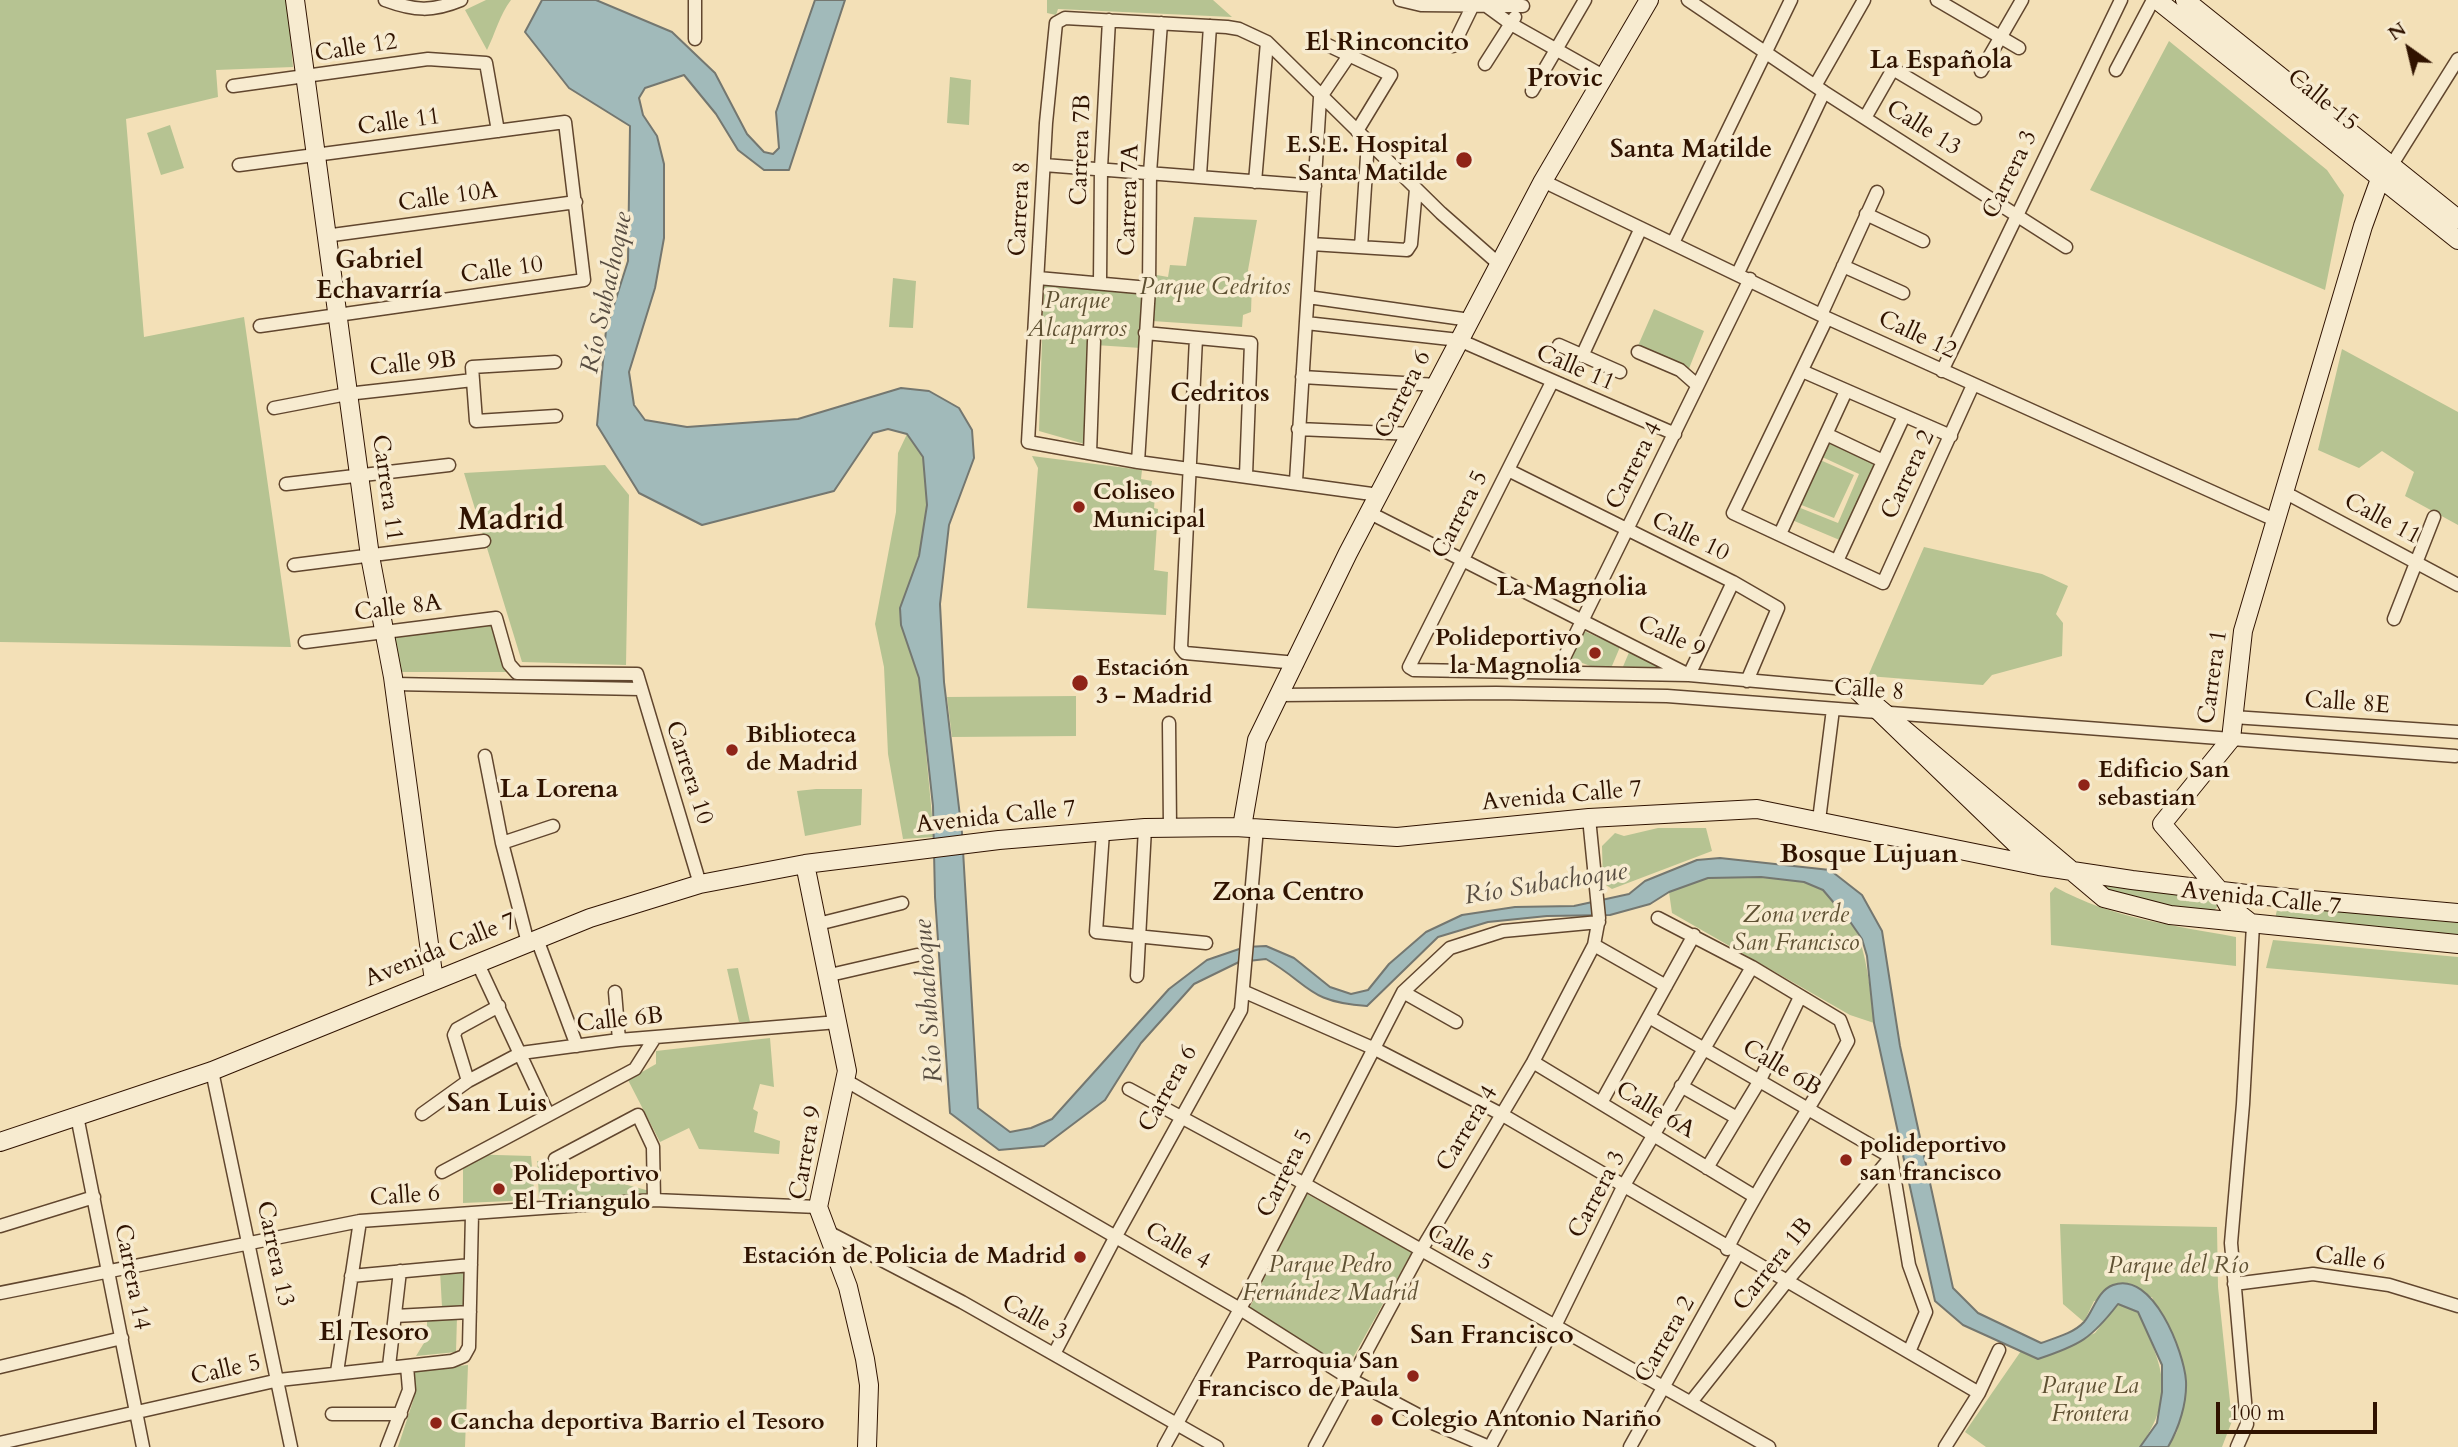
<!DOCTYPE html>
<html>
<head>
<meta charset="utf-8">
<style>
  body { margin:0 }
  #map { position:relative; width:2458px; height:1447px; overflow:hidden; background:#f3e0b7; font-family:Cardo,serif }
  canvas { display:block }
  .north { position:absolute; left:2374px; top:14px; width:70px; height:70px; -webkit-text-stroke:5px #f7ebd0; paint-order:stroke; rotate:326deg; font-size:19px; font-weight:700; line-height:28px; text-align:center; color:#301300 }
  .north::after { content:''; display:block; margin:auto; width:24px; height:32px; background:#301300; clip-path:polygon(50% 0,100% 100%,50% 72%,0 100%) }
  .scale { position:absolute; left:2216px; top:1402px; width:161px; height:32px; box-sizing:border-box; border:4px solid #301300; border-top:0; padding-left:9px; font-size:21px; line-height:24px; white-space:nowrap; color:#301300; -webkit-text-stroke:5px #f7ebd0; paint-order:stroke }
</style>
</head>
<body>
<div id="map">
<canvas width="2458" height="1447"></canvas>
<div class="north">N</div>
<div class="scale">100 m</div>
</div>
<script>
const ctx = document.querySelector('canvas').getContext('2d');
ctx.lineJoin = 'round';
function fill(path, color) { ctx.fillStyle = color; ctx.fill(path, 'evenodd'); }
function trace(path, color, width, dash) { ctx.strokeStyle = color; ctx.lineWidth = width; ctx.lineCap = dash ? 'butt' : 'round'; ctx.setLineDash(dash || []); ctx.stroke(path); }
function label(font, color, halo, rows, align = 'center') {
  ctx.font = font + ' Cardo,serif'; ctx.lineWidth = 7; ctx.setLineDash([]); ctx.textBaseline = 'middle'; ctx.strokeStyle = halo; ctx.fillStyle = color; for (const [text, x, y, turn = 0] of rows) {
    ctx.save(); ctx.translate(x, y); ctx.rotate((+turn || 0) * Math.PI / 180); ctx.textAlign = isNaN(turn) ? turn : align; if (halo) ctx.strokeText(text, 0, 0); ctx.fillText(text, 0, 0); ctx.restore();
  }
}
fill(new Path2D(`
  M0,0H287L293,67L216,70L218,97L126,119L144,337L244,317L291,647L0,642Z
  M486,0H511C500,14 495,34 487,50L465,10Z
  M1047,0H1213L1232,17L1058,9L1056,15L1047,13Z
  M2169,41L2327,170L2344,195L2325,290L2090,190Z
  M950,77L971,80L969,125L947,123Z
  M170,125L184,168L161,175L147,133Z
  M1194,217L1257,220L1248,270L1252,282L1251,312L1243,315L1242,327L1152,321L1151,274L1168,277L1170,265L1186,266Z
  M893,278L916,281L913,328L889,327Z
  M1044,280L1146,290L1141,348L1095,345L1088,445L1039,431Z
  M1654,309L1704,331L1688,371L1637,348Z
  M2342,349L2458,412V525L2405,496L2414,472L2382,451L2359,468L2318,450Z
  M907,434L923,457L927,505L919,556L900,608L901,625L919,678L934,837L903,839L888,754L884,667L875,624L896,512L898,453Z
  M1827,441L1876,464L1842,541L1792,520L1798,507L1838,523L1859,474L1820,456Z
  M1032,456L1142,470L1141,479L1152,481L1150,496L1155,497L1154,508L1158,509L1154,570L1168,572L1166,615L1027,608L1038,468Z
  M1818,459L1854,475L1834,518L1799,504Z
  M605,465L629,495L626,665L522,662L464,473Z
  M1924,547L2042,574L2068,586L2056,614L2063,623L2062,656L1992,675L1983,685L1868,676Z
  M497,623L507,672H399L394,636Z
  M1584,631L1620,647L1609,673L1569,658Z
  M1630,650L1665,669H1622Z
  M1076,696V736L952,737L947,697Z
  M816,789H862L861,825L805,836L797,791Z
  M1658,828H1706L1712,851L1612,889L1603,883L1602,846L1615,833L1624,836Z
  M1733,877C1755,877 1781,876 1803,882C1865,897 1868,973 1874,1023L1850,1015L1672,913L1669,892L1708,878Z
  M2084,880L2207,897L2218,906L2213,912L2150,905Z
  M2055,887C2113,919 2173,925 2236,937V966L2051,945L2050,893Z
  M2278,905L2458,923V937L2275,919Z
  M2273,940L2458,957V985L2266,968Z
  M738,968L750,1022H739L727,969Z
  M770,1038L774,1087L760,1084L753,1109L758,1112L754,1132L780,1141L779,1154L699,1149L689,1128L660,1142L628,1080L656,1064V1051Z
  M463,1154L531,1156L535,1200L463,1203Z
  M537,1161L650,1191L649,1195L539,1199Z
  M1307,1194L1412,1252L1351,1361L1341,1367L1250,1307Z
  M2060,1224L2217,1227L2218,1287L2232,1421L2222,1447H2168L2177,1432L2186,1380L2152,1297L2094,1301L2084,1322L2063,1304Z
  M466,1269V1307H442L440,1271Z
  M2118,1303L2138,1312C2162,1366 2177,1394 2140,1447H1986L1965,1432L2021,1351L2038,1359L2095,1333Z
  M427,1317H457L456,1352L416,1356L427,1338Z
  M468,1365L465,1447H398L414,1398L415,1370Z`), '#b6c392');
const water = new Path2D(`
  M542,0H596L672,32L715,73L747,134L764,152L773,154L779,148L776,112L815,0H845L789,170H764L738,150L716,114L684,75L645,88L639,98L643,115L657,136L664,164V238L655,288L629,372L634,405L645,420L687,427L798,419L901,388L929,391L959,408L972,430L974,458L949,525L940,604L944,682L962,833L978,1108L1010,1132L1031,1128L1052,1119L1169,989L1207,960L1245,947L1266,946L1294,958L1330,987L1351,994L1368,990L1389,964L1426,932L1462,915L1515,907L1574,906L1629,894L1645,881L1697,860L1720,858L1830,870L1862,895L1882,931L1900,1046L1953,1288L1978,1313L2041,1343C2055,1338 2074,1333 2084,1322C2094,1310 2097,1291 2113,1285C2153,1270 2184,1352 2186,1381C2187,1403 2179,1428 2168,1447H2140L2157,1423L2162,1392V1365L2138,1312L2118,1304C2091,1339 2080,1345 2038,1359L1963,1325L1935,1301L1874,1023L1867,956L1862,939L1851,923L1823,890L1804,882L1761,877L1708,878L1669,892L1650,904L1610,915L1547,916L1488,922L1438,937L1367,1006C1307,1002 1311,985 1266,959L1239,962L1194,984L1141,1043L1105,1100L1044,1146L999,1150L950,1113L935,897L933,806L919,678L901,625L900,608L919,556L927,505L923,457L907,434L888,429L873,433L834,491L702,525L639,493L597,425L606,330L628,261L630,126L569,88L525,32Z`);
fill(water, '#a1baba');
trace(water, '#747770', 2);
const street = new Path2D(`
  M385,0C415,11 432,12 461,0
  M1400,0L1421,5L1523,6
  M1688,0L1824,92L2066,247
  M1937,0L2019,48
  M1485,5L1511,24L1605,77
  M695,39V0
  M1319,41L1391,75L1357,131
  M1453,46L1473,5
  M1485,64L1515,17
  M2116,70L2153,0
  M1981,71L2022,0
  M233,86L428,59L486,63L498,131
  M1815,86L1864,0
  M1532,91L1585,0
  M1865,118L1893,69L1975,118
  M239,165L565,122L584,280L260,326
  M1044,165L1315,186
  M2391,166L2458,59
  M1200,175L1210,26
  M1543,181L1827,318L2277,521
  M1255,182L1267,42
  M1866,214L1923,241
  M325,236L576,202
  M1673,243L1791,0
  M1311,244L1407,250L1411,244L1416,189
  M1361,247L1368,141
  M1843,266L1903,293
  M1738,273L1824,92
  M1038,278L1149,288
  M1100,282L1101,168L1109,20
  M1308,297L1470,320
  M1821,315L1877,192
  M1827,318L1733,513L1883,583L1973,385
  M1306,323L1459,340L1675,434
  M1145,333L1251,343L1246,475
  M1196,338L1181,648L1185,653L1297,663
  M1559,345L1620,372
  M1638,352L1680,370L1697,385
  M1582,356L1640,230
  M555,362L472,367L476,421L556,416
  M1802,371L1951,436
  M1942,371L2121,0
  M1302,377L1437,385
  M1552,382L1409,667L1414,670L1689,675
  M274,408L347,394L473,380
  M1298,429L1413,434
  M1826,434L1883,461
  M1090,453L1094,341
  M1138,462L1149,288L1150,173L1161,23
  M1508,470L1733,582L1778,608L1747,681
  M1296,481L1320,98L1350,54
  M286,484L449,465
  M2286,493L2458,585
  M1379,495L1138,462L1028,442L1046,123L1056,23L1065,18L1227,27L1239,29L1267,42L1441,213L1500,265
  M1370,513L1689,675L1857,690
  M1780,534L1846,391
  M1837,561L1904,416
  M294,565L484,541
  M2394,619L2434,517
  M305,642L496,618L509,664L517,673L637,674L700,884
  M1557,672L1750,279
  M1689,675L1733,582
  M395,684L640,689
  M1279,695L1496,693L1667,696L2455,756
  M2233,717L2458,732
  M1169,723L1170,827
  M485,756L502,843L528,943
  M1819,820L1833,709
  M1103,832L1096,932L1206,943
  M502,843L553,826
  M1658,918L1752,967L1840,1020L1848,1041C1809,1111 1763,1177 1727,1249
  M818,924L902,903
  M537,939L577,1046
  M1594,945L1666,986
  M478,964L548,1114
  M830,975L917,955
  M1137,976L1145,828
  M615,992L619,1040
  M1245,992L1375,1049L1501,1114L1979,1393
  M1403,992L1456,1022
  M1649,1017L1891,1157
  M1533,1062L1754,1196
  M212,1071L291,1447
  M845,1080L1240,1309L1352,1380L1435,1424L1489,1447
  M468,1081L454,1035L457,1029L499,1006
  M1681,1086L1737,1118
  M1129,1089L1303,1183L1769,1447
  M1601,1103L1694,935
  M422,1114L468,1081L521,1053L619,1040L838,1022
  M77,1116L143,1447
  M1891,1157L1909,1265L1926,1312L1909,1352
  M555,1159L638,1115L653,1147L654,1200
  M1707,1168L1760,1080L1800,997
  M442,1172L635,1069L654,1039
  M0,1226L94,1197
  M828,1232L962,1302L1217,1447
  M351,1276L471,1265
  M2234,1284L2313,1274L2389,1285L2458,1306
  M0,1293L360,1221L654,1200L818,1207
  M395,1316L470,1312
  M1054,1354L1116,1236L1241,1010L1257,828
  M389,1366L400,1271
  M0,1367L122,1338
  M337,1372L360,1221
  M1691,1402L1787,1281L1891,1157
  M332,1414H401
  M0,1443L279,1380L452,1361L464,1356L469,1347L472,1214
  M387,1447L409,1390L407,1366
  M1164,1447L1240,1309L1403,992L1450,948L1503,931L1599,922
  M1315,1447L1420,1252L1533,1062L1594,945L1599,918L1589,818
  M1490,1447L1555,1326L1623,1187L1752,967
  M1630,1447L1737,1255
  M1945,1447L1979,1393L1999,1350
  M2237,1447L2247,1424L2231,1243L2243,1104L2253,925`);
const secondary = new Path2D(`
  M295,0L370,556L393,677L434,981
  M2157,0L2458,240
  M2185,0L2458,219
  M1242,827L1257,740L1348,553L1543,181L1649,0
  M805,864L847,1071L818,1207L848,1287L865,1359L869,1385L867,1447
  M2039,866L1857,690L2104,898L2170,915L2458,944
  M2252,924L2228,905L2220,891L2162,824L2231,739L2243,631L2363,226L2380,179L2391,166
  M0,1142L212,1071L590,918L700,884L805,864L999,840L1145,828L1235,827L1397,837L1589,818L1757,809L2039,866L2132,880L2255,895L2458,913`);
trace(street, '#61462e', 15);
trace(secondary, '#301300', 20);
trace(street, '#f7ebd0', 12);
trace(secondary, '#f7ebd0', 18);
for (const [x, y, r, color] of [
  [1464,160,9,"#8f2418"],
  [1079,507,7,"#8f2418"],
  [1595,653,7,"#8f2418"],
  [1080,683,9,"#8f2418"],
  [732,750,7,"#8f2418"],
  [2084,785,7,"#8f2418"],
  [1846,1160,7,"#8f2418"],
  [499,1189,7,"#8f2418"],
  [1080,1257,7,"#8f2418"],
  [1413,1376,7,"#8f2418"],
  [1377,1420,7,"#8f2418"],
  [436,1423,7,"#8f2418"]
]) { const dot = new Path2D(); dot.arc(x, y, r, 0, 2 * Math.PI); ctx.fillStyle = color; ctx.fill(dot); trace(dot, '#f7ebd0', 2.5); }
label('24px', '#301300', '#f7ebd0', [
  ["Calle 12",356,49,-9],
  ["Calle 15",2322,101,39],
  ["Calle 11",399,123,-8],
  ["Calle 13",1923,129,32],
  ["Carrera 7B",1082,150,-88],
  ["Carrera 3",2011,175,-64],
  ["Calle 10A",448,198,-8],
  ["Carrera 7A",1130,200,-88],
  ["Carrera 8",1021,209,-87],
  ["Calle 10",502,271,-8],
  ["Calle 12",1917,336,25],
  ["Calle 9B",413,365,-6],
  ["Calle 11",1575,369,23],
  ["Carrera 6",1404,395,-63],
  ["Carrera 4",1635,466,-63],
  ["Carrera 2",1909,475,-65],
  ["Carrera 11",386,488,82],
  ["Carrera 5",1461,515,-63],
  ["Calle 11",2382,520,28],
  ["Calle 10",1690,538,26],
  ["Calle 8A",398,609,-7],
  ["Calle 9",1671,638,24],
  ["Carrera 1",2214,677,-82],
  ["Calle 8",1869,691,4],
  ["Calle 8E",2347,704,4],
  ["Carrera 10",688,773,72],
  ["Avenida Calle 7",1562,797,-5],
  ["Avenida Calle 7",996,818,-6],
  ["Avenida Calle 7",2261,900,6],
  ["Avenida Calle 7",441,951,-22],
  ["Calle 6B",620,1021,-6],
  ["Calle 6B",1781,1069,31],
  ["Carrera 6",1169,1089,-61],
  ["Calle 6A",1655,1111,31],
  ["Carrera 4",1468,1129,-59],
  ["Carrera 9",807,1153,-80],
  ["Carrera 5",1286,1174,-63],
  ["Carrera 3",1598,1195,-62],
  ["Calle 6",405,1197,-4],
  ["Calle 4",1177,1247,30],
  ["Calle 5",1459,1249,29],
  ["Carrera 13",274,1254,78],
  ["Calle 6",2350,1260,7],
  ["Carrera 1B",1774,1265,-51],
  ["Carrera 14",131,1277,79],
  ["Calle 3",1034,1319,29],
  ["Carrera 2",1666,1340,-60],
  ["Calle 5",226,1371,-13]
]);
label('bold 24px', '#301300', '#f7ebd0', [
  ["E.S.E. Hospital",1448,146,"right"],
  ["Santa Matilde",1448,174,"right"],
  ["Coliseo",1093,493],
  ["Municipal",1093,521],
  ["Polideportivo",1581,639,"right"],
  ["la Magnolia",1581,667,"right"],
  ["Estación",1096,669],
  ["3 - Madrid",1096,697],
  ["Biblioteca",746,736],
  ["de Madrid",746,764],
  ["Edificio San",2098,771],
  ["sebastian",2098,799],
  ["polideportivo",1860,1146],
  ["san francisco",1860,1174],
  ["Polideportivo",513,1175],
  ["El Triangulo",513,1203],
  ["Estación de Policia de Madrid",1066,1257,"right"],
  ["Parroquia San",1399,1362,"right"],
  ["Francisco de Paula",1399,1390,"right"],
  ["Colegio Antonio Nariño",1391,1420],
  ["Cancha deportiva Barrio el Tesoro",450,1423]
], 'left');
label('italic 24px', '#5f5133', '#f7ebd0', [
  ["Parque Cedritos",1215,288],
  ["Parque",1077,302],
  ["Alcaparros",1077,330],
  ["Zona verde",1796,916],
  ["San Francisco",1796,944],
  ["Parque Pedro",1330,1266],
  ["Fernández Madrid",1330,1294],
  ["Parque del Río",2178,1267],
  ["Parque La",2090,1387],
  ["Frontera",2090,1415]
]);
label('bold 26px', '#301300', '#f7ebd0', [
  ["El Rinconcito",1387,44],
  ["La Española",1941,62],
  ["Provic",1565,80],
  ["Santa Matilde",1691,151],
  ["Gabriel",379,262],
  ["Echavarría",379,292],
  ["Cedritos",1220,395],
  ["La Magnolia",1572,589],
  ["La Lorena",559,791],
  ["Bosque Lujuan",1869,856],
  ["Zona Centro",1288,894],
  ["San Luis",497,1105],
  ["El Tesoro",374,1334],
  ["San Francisco",1492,1337]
]);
label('italic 26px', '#584d41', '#f7ebd0', [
  ["Río Subachoque",608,293,-78],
  ["Río Subachoque",1546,885,-9],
  ["Río Subachoque",930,1001,-94]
]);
label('bold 32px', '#301300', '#f7ebd0', [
  ["Madrid",511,522]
]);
</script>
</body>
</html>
